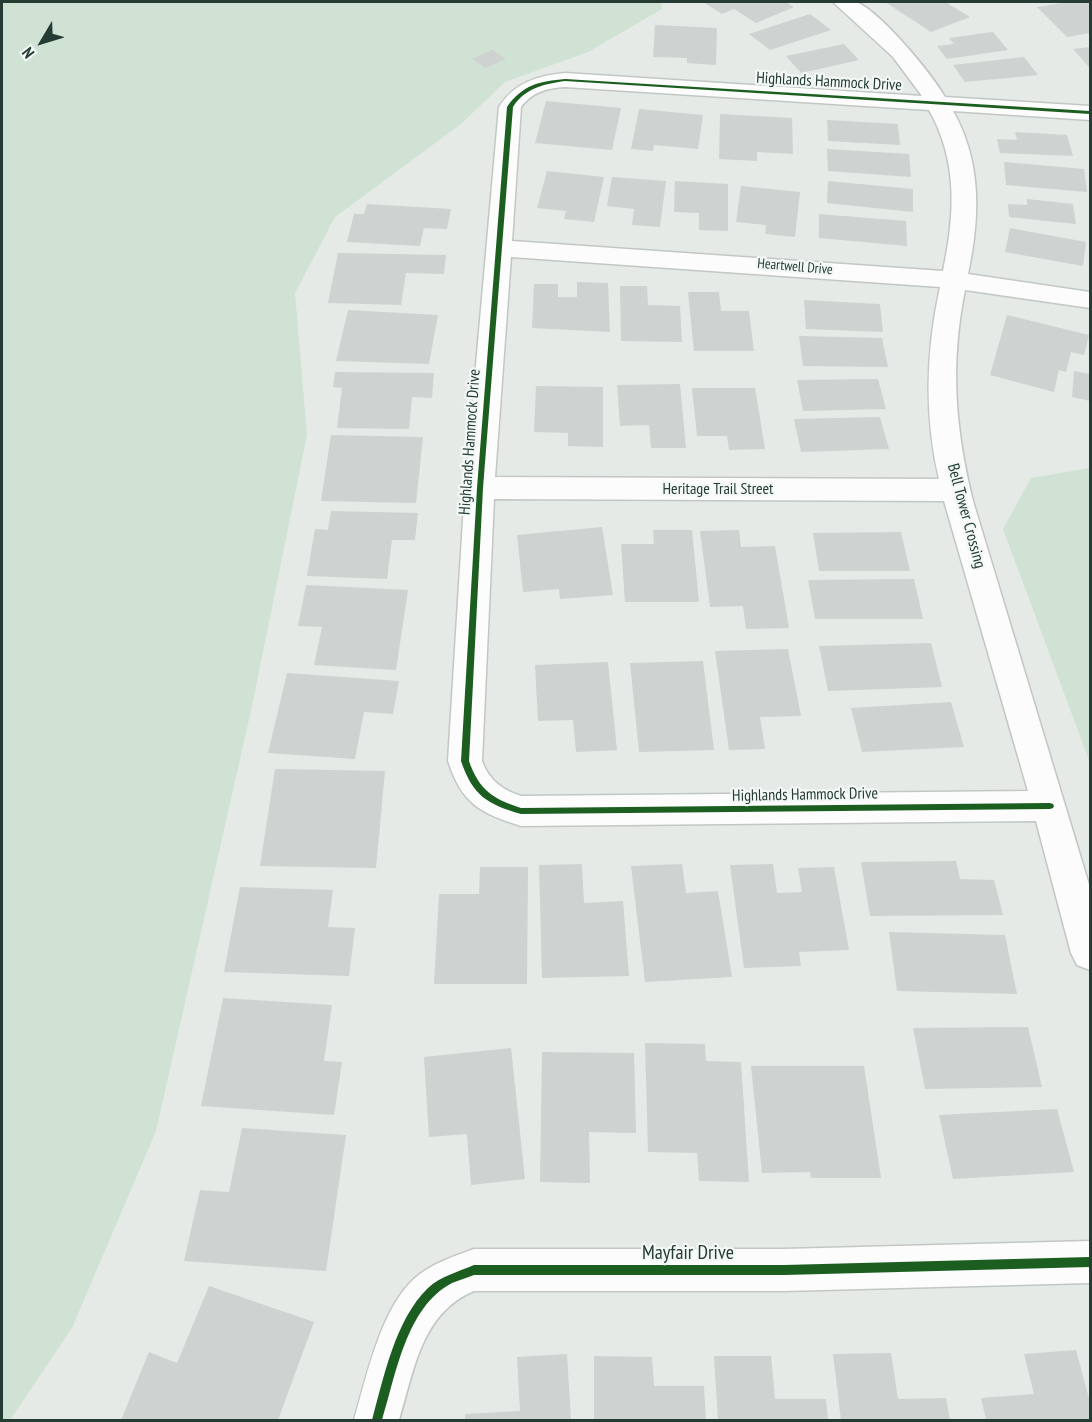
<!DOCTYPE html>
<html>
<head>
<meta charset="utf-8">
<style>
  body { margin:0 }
  #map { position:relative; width:1092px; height:1422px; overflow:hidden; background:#e5eae7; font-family:"PT Sans Narrow",sans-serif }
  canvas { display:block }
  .frame { position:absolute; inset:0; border:3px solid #243c34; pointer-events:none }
  .north { position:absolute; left:12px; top:12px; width:60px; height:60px; -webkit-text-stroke:4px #f3f8f6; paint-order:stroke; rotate:232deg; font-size:16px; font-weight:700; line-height:24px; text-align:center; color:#243c34 }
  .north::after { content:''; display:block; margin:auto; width:21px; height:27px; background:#243c34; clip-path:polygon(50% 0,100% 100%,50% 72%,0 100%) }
</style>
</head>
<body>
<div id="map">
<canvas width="1092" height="1422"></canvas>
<div class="frame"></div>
<div class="north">N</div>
</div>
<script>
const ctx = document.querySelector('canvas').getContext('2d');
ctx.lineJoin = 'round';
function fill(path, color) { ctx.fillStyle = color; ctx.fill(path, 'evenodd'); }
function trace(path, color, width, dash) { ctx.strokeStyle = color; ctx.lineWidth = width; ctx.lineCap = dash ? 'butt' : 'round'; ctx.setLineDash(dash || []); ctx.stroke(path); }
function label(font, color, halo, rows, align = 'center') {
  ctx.font = font + ' "PT Sans Narrow",sans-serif'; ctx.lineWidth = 4.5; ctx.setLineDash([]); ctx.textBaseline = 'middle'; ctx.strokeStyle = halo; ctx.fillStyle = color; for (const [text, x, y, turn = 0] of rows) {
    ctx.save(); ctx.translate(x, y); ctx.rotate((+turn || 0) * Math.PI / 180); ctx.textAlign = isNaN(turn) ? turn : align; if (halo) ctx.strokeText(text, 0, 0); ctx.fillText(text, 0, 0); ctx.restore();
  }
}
fill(new Path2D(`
  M2,2H661L662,9L588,52L505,82L461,124L335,217L295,293L307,435L252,706L156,1131L72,1328L10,1420H2Z
  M1090,468V763L1003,529L1031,478Z`), '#cfe2d4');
fill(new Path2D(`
  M703,2H785L794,7L756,23L734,9L722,14Z
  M885,2H945L970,17L931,32Z
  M1069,2H1090V33L1067,37L1037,7Z
  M810,14L831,30L770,50L749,34Z
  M655,25L717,28L716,65L687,63V58L653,57Z
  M993,32L1008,50L947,59L937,46L954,44L949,38Z
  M844,44L859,60L801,73L786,56Z
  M1090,47V67H1089L1073,49Z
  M492,50L506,59L486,68L472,59Z
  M1024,57L1038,75L965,82L953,65Z
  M546,101L621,108L612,150L535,143Z
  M639,109L703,115L698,149L654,145L653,151L631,149Z
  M720,114L792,118L793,154L757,152V161L719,159Z
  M827,120L898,124L900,145L828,141Z
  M1015,132L1067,135L1073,156L1000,153L997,139L1017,140Z
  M827,149L909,154L911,177L828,171Z
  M1004,162L1084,169L1087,192L1006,185Z
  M547,171L604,177L594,222L564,219L566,211L537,208Z
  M612,177L666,181L660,227L632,225L634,209L607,206Z
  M675,181L728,184V231L699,230V213L674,212Z
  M828,181L913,189V212L827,203Z
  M741,186L800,192L795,237L765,234L766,225L736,222Z
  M1027,199L1073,204L1076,224L1009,217L1008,204L1027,205Z
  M367,204L451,209L447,229L424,228L420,246L347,242L354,214H364Z
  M819,214L906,221L907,246L819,238Z
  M1010,228L1086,242L1083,266L1005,252Z
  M338,253L446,255L444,274L406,273L401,305L328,303Z
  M577,282L608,283L610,332L532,328L534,284H558V297H577Z
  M620,286H647L648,305L680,306L682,342L621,341Z
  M688,292H719L721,311H749L754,351H694Z
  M804,300L880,304L883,332L806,329Z
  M348,310L438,315L429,364L336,361Z
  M1007,315L1089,335L1084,355L1071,352L1066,372L1059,370L1054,392L990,375Z
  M799,336L882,338L888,367L803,366Z
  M1074,371L1090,374V401L1072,397Z
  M335,372L434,373L432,398L412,397L409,429L337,428L342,388L333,387Z
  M878,379L886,409L803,411L797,380Z
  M680,384L686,448H651L649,425L620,426L617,385Z
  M536,386L603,387V447L568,446V433L534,432Z
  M692,388H755L765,449L729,450L727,436H697Z
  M880,417L889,449L801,452L794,419Z
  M331,435L423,437L416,503L321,501Z
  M331,511L418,513L415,540H392L387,579L307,576L315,529L328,530Z
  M602,527L613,595L560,599L559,589L523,592L517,535Z
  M653,530H692L699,602H625L621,544H654Z
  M739,530L741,547L775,546L789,628L746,629L743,606L710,607L700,531Z
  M901,532L910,571H819L813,533Z
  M914,579L923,619H815L808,580Z
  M306,585L408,590L396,670L314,665L322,627L298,626Z
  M931,643L942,687L828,691L819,646Z
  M788,649L801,716L760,717L765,749L729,750L715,651Z
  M703,661L714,750L639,752L630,663Z
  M608,662L617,750L576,752L573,720L538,721L535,665Z
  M287,673L399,681L393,714L364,712L355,759L268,753Z
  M951,702L964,747L862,752L851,708Z
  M275,769L385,771L376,868L260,866Z
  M956,861L960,879L994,880L1003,915L870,916L861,862Z
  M582,864L584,903L623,901L629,976L542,978L539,865Z
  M682,864L686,893L718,891L732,977L645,982L631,866Z
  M773,864L777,893L802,892L798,868L834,867L849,950L799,952L801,966L744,968L730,865Z
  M480,867H528L527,984H434L439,894H479Z
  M240,887L333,890L328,927L355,928L349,976L224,972Z
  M889,932L1005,935L1017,994L897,991Z
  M223,998L332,1005L324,1061L342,1062L334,1115L201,1106Z
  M1028,1027L1042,1087L925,1089L913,1028Z
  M645,1043L705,1044L706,1061L741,1062L749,1182L699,1181L697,1153L648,1152Z
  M511,1048L525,1179L471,1185L467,1134L429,1137L424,1057Z
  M542,1052L634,1053L636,1133L589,1132L590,1183L540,1182Z
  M751,1066H864L881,1178H811L810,1172L762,1173Z
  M1057,1109L1074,1172L953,1179L939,1115Z
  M242,1128L346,1135L326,1271L184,1261L200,1190L229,1192Z
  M209,1286L314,1322L278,1420H121L149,1352L177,1363Z
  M1076,1350L1090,1402V1420H986L981,1398L1034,1394L1024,1354Z
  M891,1353L898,1399L946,1398L950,1420H841L833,1354Z
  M567,1354L571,1420H465V1414L520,1411L517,1357Z
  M594,1356L652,1357L654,1386H704L706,1420H594Z
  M714,1356H771L775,1399H826L828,1420H718Z`), '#ced2d0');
const minor = new Path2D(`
  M833,2C839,1 850,0 856,2C880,11 932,74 945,97L1090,106V120L953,111C982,162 980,218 968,274L1090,292V308L965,290C950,364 955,428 973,501L1090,888V970L1077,965L1071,953L1036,821L521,826C480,813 462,804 448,761L465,488L499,107C515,82 537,76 565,73L922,96L893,57ZM565,87L929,110C958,161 955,215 943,271L512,241L521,107C532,92 547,88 565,87ZM511,257L940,287C926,351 924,415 939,479L495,477ZM494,499L944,501L1028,791L521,796C502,790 489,780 482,761Z
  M1090,1241V1283L784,1291H474C421,1313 414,1371 399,1420H354C367,1376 382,1302 420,1274C436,1262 455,1256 474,1249H784Z`);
trace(minor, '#c2c7c4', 3);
fill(minor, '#fbfcfb');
fill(new Path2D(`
  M565,79L1090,111V114L565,81C544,84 525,88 513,107L483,488L469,761C479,790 493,799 521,808L1050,803L1053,804L1054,806L1053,808L1050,809L521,814C487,804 473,796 461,761L477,488L507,107C522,85 540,81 565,79Z
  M1090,1257V1267L784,1275H474C467,1278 459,1280 452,1283C406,1307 396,1375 382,1420H372C384,1377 395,1320 428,1288C441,1276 458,1272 474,1265H784Z`), '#1b5e20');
label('14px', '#243c34', '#f3f8f6', [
  ["Heartwell Drive",795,267,5]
]);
label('16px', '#243c34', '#f3f8f6', [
  ["Highlands Hammock Drive",829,82,3],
  ["Highlands Hammock Drive",470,442,-86],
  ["Heritage Trail Street",718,489],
  ["Bell Tower Crossing",966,516,75],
  ["Highlands Hammock Drive",805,795,-1]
]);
label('20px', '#243c34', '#f3f8f6', [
  ["Mayfair Drive",688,1253]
]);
</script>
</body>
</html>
